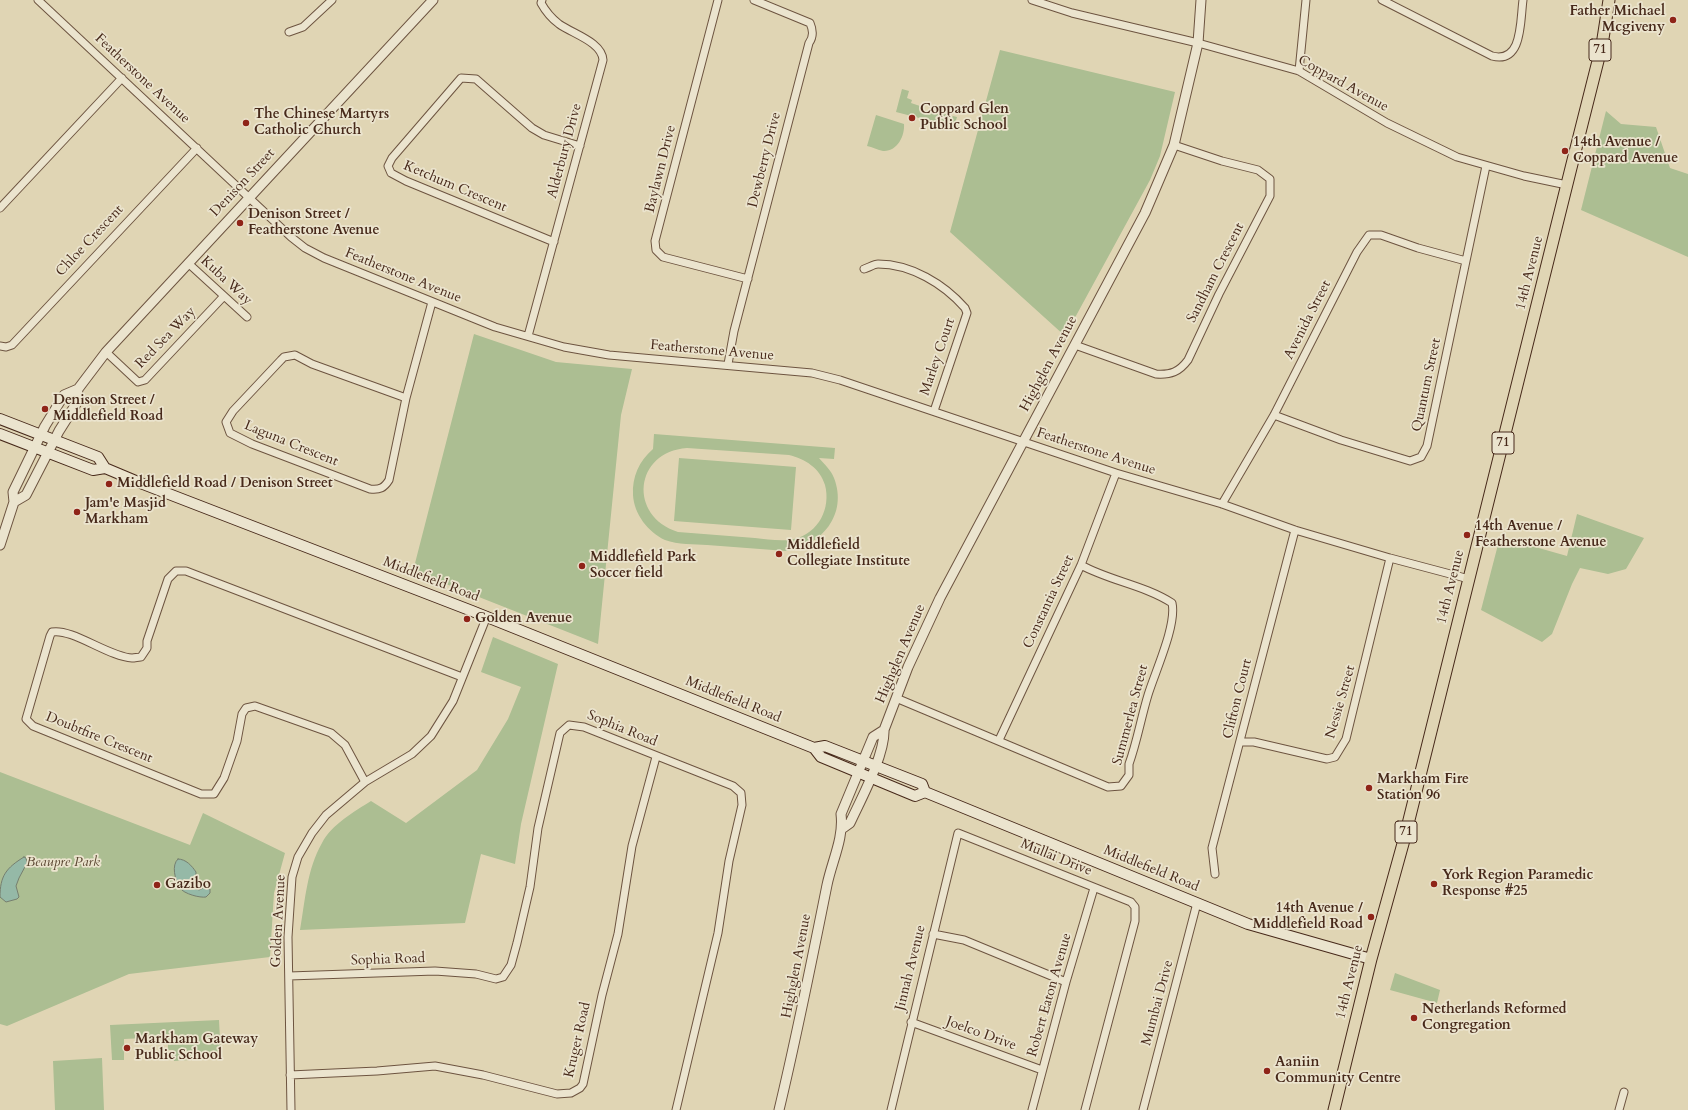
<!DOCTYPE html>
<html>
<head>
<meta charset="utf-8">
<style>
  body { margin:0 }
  canvas { display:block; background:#e0d5b4 }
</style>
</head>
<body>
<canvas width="1688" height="1110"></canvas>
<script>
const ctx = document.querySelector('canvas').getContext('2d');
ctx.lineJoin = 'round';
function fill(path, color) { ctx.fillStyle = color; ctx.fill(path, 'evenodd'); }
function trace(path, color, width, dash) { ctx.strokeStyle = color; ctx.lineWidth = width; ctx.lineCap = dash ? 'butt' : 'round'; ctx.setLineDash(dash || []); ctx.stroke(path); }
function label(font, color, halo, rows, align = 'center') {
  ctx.font = font + ' Cardo,serif'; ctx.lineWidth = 3.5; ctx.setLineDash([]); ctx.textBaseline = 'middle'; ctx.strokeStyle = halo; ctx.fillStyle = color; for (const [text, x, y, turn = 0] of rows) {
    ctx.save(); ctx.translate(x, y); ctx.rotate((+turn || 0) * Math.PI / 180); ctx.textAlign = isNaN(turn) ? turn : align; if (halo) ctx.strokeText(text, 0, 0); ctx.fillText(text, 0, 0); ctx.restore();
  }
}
fill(new Path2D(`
  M1000,50L1175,92L1160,156L1150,180L1065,336L950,232Z
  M902,89L909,91L907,98L912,100L911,103L920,106V109L941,115L943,110H945V114L957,117L954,127L896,112Z
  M1606,111L1621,124L1656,127L1670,168L1688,174V257L1581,210Z
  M876,115L904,124C905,136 897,152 883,151C878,150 872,147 867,146Z
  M474,334L556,362L632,369L621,415L598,644L413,571Z
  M654,434L835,448L834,459L819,458C824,464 831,470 834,478C848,514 822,546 786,551C760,549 734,547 707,545C694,544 678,545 665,540C648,532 634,514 633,495C632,477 639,461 653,449ZM687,448L789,455C805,459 820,468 825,485C831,508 819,533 794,539C782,542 767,539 755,538C729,536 704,534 678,532C628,516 634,452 687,448Z
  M679,458L796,467L791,530L674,521Z
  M1577,514L1644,538L1626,569L1608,574L1580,568L1572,584L1552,634L1542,642L1481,610L1500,537L1567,556Z
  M493,637L558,664L521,824L515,864L481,854L465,923L300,930C305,901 307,869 322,843C331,825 355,811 371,801L406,823L477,770L508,719L521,687L481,672Z
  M0,772L190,845L203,813L285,853L274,893L270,957L129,974L7,1026L0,1024Z
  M1395,973L1440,990L1437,1003L1390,990Z
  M219,1020L221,1058L174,1061L173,1050H168V1037L124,1039V1060H112L110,1025Z
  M102,1058L104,1110H55L53,1061Z`), '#acbe92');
const water = new Path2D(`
  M24,857L26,858L27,863L19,878L16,886L19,897L17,899L6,902L0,897C0,876 6,868 24,857Z
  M178,859C186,859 192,866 196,872L195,888L199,890L205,887L210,889V893L206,897C200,898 184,894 180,888C175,880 171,865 178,859Z`);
fill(water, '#95b9a7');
trace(water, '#767f6f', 1);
const minor = new Path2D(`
  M38,0L291,237L305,248L324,258L495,327L564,347L609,355L812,373L840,380L1116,473L1222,504L1295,530L1390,558L1469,579
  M718,0L655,241L656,250L663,257L748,279
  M1032,0L1072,13L1198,43L1299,71L1387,123L1457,157L1524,176L1567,185
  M1382,0L1492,56C1523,64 1520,21 1523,0
  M289,32L303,27L332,0
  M1299,71L1306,0
  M0,208L122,78
  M554,242L406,181L391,173L388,166L392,158L461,78L476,79L532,128L544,135L580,146
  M188,263L247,317
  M864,269C868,268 874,264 878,264C911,264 944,284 965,308L967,313L965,319L934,411
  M528,336L603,60C602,42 573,34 559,24C551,18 546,12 541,3L542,0
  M1075,345L1156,374C1171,375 1179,372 1188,360L1219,294L1270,196V179L1258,170L1222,161L1174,145
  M0,346L6,347L12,345L197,148
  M106,352L138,382L145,380L224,296
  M728,364L734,331L809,43C814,36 813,30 810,23L754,0
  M406,398L312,364L295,355L284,357L281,360L233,411L226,422L230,433L252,444L370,489C380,490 384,488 389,480L406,398L432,302
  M1274,415L1341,440L1410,461L1421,457L1427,446L1486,166
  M1222,504L1274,415L1357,252L1369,235H1381L1418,248L1466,261
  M896,698L1108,787L1121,786L1129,775V764C1137,742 1141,718 1148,695C1155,672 1177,625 1172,603C1144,585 1110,581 1081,565
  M999,740L1081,565L1116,473
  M1241,742H1254L1327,759L1335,757L1346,739L1390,558
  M365,782L345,745L331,733L255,706L246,708L242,714L237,741L224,778L214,794H201L33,726L26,719L50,636L52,632C72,628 109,657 132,658C135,658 138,657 141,657L147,648V641L168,579L176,571H186L462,677
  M1215,874L1212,848L1295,530
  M933,934L964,940L1066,982
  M289,976L435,971L476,974L496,979L503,977L511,965L517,943L530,887L538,828L560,733L569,725L584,727L733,786L741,793L742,805L729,861L718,933L676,1110
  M911,1022L1042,1070
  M290,1075L377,1071L435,1066L483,1075L557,1094L571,1093L580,1088L583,1084L602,995L618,934L632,846L656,757
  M291,1110L288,937L292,877L298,857L312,833L326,815L365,782L412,754L431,736L453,701L487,616
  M891,1110L958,833L1131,902L1135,907V921L1085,1110
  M1032,1110L1066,982L1094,888
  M1143,1110L1197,903
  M1619,1110L1624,1092`);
const tertiary = new Path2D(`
  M14,502L26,495L59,431L76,404L78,389L106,352L433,0
  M0,545L14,502L13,492L45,426L64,395L78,389
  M843,828L850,823C861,799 885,755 884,730L908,667L940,598L1145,213L1174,145L1198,43L1201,0
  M779,1110C797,1035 812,960 827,885C832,861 844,838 841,814L873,737L884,730`);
const secondary = new Path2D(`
  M0,419L98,457L105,468L143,484L472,611L814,748L821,757L915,796L925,792L1248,924L1371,959
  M0,434L93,470L105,468
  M814,748L825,746L922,784L925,792`);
const primary = new Path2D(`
  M1334,1110L1371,959L1404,840L1571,168L1602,45L1609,0`);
trace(minor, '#6d5440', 9);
trace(tertiary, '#6d5440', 11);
trace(secondary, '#47291a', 12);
trace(primary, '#47291a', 13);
trace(minor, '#ebe4ce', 7);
trace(tertiary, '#ebe4ce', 9);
trace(secondary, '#ebe4ce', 10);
trace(primary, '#e0d5b4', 11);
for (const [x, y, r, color] of [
  [1673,20,4,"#8f2418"],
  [912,118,4,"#8f2418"],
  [246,123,4,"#8f2418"],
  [1565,151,4,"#8f2418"],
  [240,223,4,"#8f2418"],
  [45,409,4,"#8f2418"],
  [109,484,4,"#8f2418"],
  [77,512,4,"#8f2418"],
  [1467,535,4,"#8f2418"],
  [779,554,4,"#8f2418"],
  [582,566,4,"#8f2418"],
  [467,619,4,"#8f2418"],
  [1369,788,4,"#8f2418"],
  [1434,884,4,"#8f2418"],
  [157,885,4,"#8f2418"],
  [1371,917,4,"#8f2418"],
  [1414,1018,4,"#8f2418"],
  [127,1048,4,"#8f2418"],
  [1267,1071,4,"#8f2418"]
]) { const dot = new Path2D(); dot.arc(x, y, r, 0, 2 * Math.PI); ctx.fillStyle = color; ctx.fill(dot); trace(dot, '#ebe4ce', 1.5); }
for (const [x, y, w] of [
  [1600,50,22],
  [1503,443,22],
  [1406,832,22]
]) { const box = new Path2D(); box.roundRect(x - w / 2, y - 11, w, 22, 3); ctx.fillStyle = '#ebe4ce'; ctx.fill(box); trace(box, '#47291a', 1); }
label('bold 13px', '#47291a', null, [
  ["71",1600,50],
  ["71",1503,443],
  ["71",1406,832]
]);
label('bold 14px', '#47291a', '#ebe4ce', [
  ["Father Michael",1665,12,"right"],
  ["Mcgiveny",1665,28,"right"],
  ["Coppard Glen",920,110],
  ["Public School",920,126],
  ["The Chinese Martyrs",254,115],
  ["Catholic Church",254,131],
  ["14th Avenue /",1573,143],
  ["Coppard Avenue",1573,159],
  ["Denison Street /",248,215],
  ["Featherstone Avenue",248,231],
  ["Denison Street /",53,401],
  ["Middlefield Road",53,417],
  ["Middlefield Road / Denison Street",117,484],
  ["Jam'e Masjid",85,504],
  ["Markham",85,520],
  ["14th Avenue /",1475,527],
  ["Featherstone Avenue",1475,543],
  ["Middlefield",787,546],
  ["Collegiate Institute",787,562],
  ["Middlefield Park",590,558],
  ["Soccer field",590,574],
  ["Golden Avenue",475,619],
  ["Markham Fire",1377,780],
  ["Station 96",1377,796],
  ["York Region Paramedic",1442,876],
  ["Response #25",1442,892],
  ["Gazibo",165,885],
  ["14th Avenue /",1363,909,"right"],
  ["Middlefield Road",1363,925,"right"],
  ["Netherlands Reformed",1422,1010],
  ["Congregation",1422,1026],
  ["Markham Gateway",135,1040],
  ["Public School",135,1056],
  ["Aaniin",1275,1063],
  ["Community Centre",1275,1079]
], 'left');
label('14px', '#47291a', '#ebe4ce', [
  ["Featherstone Avenue",142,79,43],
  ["Coppard Avenue",1343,84,29],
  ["Alderbury Drive",565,151,-75],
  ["Dewberry Drive",765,160,-76],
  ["Baylawn Drive",661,169,-76],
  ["Denison Street",243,183,-47],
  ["Ketchum Crescent",455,187,23],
  ["Chloe Crescent",90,241,-47],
  ["Sandham Crescent",1216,273,-63],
  ["14th Avenue",1530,273,-76],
  ["Featherstone Avenue",403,276,22],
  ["Kuba Way",226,281,43],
  ["Avenida Street",1308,320,-63],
  ["Red Sea Way",166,338,-46],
  ["Featherstone Avenue",712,351,5],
  ["Marley Court",938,357,-71],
  ["Highglen Avenue",1049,364,-62],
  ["Quantum Street",1427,385,-78],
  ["Laguna Crescent",291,444,22],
  ["Featherstone Avenue",1096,452,18],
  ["Middlefield Road",431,580,21],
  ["14th Avenue",1451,587,-76],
  ["Constantia Street",1049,602,-65],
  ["Highglen Avenue",901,654,-67],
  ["Clifton Court",1238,699,-76],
  ["Middlefield Road",733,700,22],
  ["Nessie Street",1341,702,-74],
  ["Summerlea Street",1131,715,-75],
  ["Sophia Road",622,729,22],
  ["Doubtfire Crescent",99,738,22],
  ["Mullai Drive",1056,858,22],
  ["Middlefield Road",1151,869,22],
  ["Golden Avenue",279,921,-87],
  ["Sophia Road",388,960,-2],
  ["Highglen Avenue",797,966,-79],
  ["Jinnah Avenue",911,968,-76],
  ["14th Avenue",1350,982,-76],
  ["Robert Eaton Avenue",1050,995,-74],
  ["Mumbai Drive",1158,1003,-75],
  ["Joelco Drive",981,1034,20],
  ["Kruger Road",578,1040,-77]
]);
label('italic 14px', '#5b4732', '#ebe4ce', [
  ["Beaupre Park",63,863]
]);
</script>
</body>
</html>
